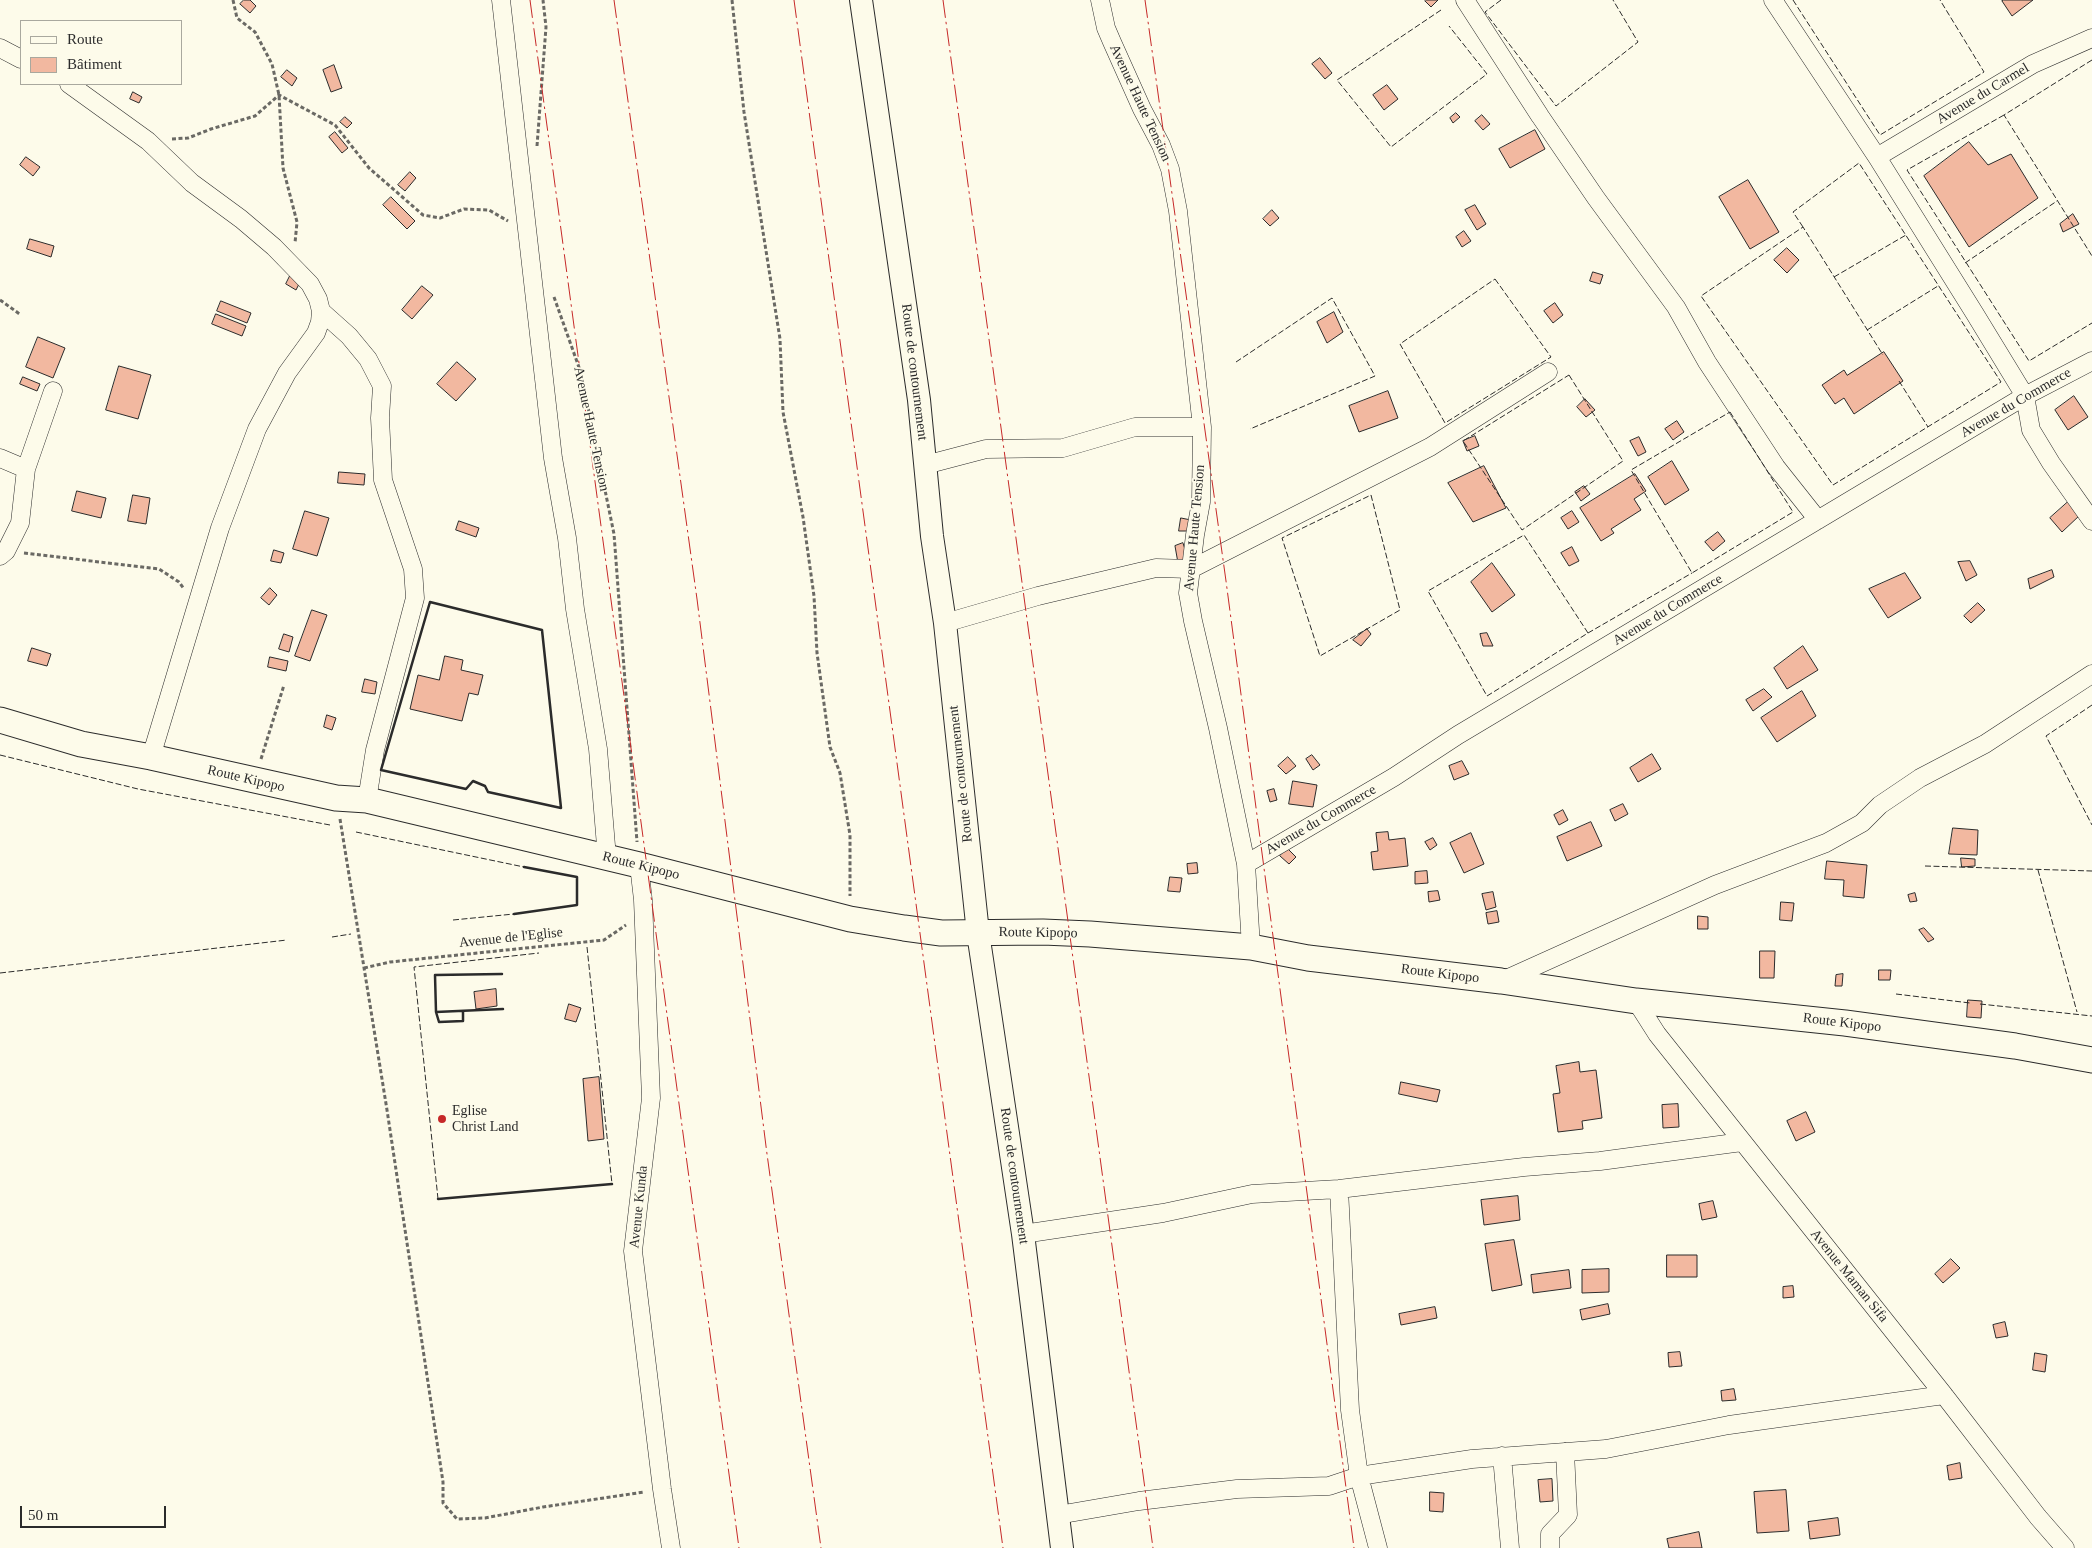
<!DOCTYPE html>
<html>
<head>
<meta charset="utf-8">
<style>
  body { margin:0 }
  #map { position:relative; width:2092px; height:1548px; overflow:hidden; background:#fdfbea; font-family:"Times New Roman",serif }
  canvas { display:block }
  .legend { position:absolute; left:20px; top:20px; width:162px; height:65px; box-sizing:border-box; background:#fdfbea; border:1px solid #a9a89e; margin:0; padding:6px 9px; list-style:none; font-size:15px; color:#2b2b2b }
  .legend li { display:flex; align-items:center; gap:10px; height:25px }
  .legend b { width:25px; border:1px solid #a9a89e }
  .scale { position:absolute; left:20px; top:1506px; width:146px; height:22px; box-sizing:border-box; border:2px solid #2b2b2b; border-top:0; padding-left:6px; font-size:15px; line-height:18px; white-space:nowrap; color:#2b2b2b; -webkit-text-stroke:4px #fdfbea; paint-order:stroke }
</style>
</head>
<body>
<div id="map">
<canvas width="2092" height="1548"></canvas>
<ul class="legend">
<li><b style="height:6px;background:#fdfbea"></b>Route</li>
<li><b style="height:14px;background:#f2b8a0"></b>Bâtiment</li>
</ul>
<div class="scale">50 m</div>
</div>
<script>
const ctx = document.querySelector('canvas').getContext('2d');
ctx.lineJoin = 'round';
function fill(path, color) { ctx.fillStyle = color; ctx.fill(path, 'evenodd'); }
function trace(path, color, width, dash) { ctx.strokeStyle = color; ctx.lineWidth = width; ctx.lineCap = dash ? 'butt' : 'round'; ctx.setLineDash(dash || []); ctx.stroke(path); }
function label(font, color, halo, rows, align = 'center') {
  ctx.font = font + ' "Times New Roman",serif'; ctx.lineWidth = 4; ctx.setLineDash([]); ctx.textBaseline = 'middle'; ctx.strokeStyle = halo; ctx.fillStyle = color; for (const [text, x, y, turn = 0] of rows) {
    ctx.save(); ctx.translate(x, y); ctx.rotate((+turn || 0) * Math.PI / 180); ctx.textAlign = isNaN(turn) ? turn : align; if (halo) ctx.strokeText(text, 0, 0); ctx.fillText(text, 0, 0); ctx.restore();
  }
}
const building = new Path2D(`
  M244,0H250L256,6L250,13L240,4Z
  M1426,0H1438L1431,7L1425,1Z
  M2004,0H2033L2012,16L2002,1Z
  M1320,58L1332,73L1325,79L1312,64Z
  M334,65L342,88L331,92L323,70Z
  M287,70L297,78L292,86L281,77Z
  M1387,85L1398,99L1384,110L1373,95Z
  M133,92L142,97L139,103L130,99Z
  M1456,113L1460,117L1453,123L1450,118Z
  M1482,115L1490,124L1483,130L1475,121Z
  M345,117L352,123L347,128L340,122Z
  M1535,130L1545,149L1510,168L1499,149Z
  M335,132L348,148L342,153L329,137Z
  M1969,142L1988,165L2011,154L2038,198L1969,247L1924,176Z
  M26,157L40,167L33,176L20,165Z
  M410,172L416,178L405,191L398,185Z
  M1748,180L1779,232L1750,249L1719,197Z
  M391,197L415,221L407,229L383,205Z
  M1475,205L1486,224L1477,230L1465,210Z
  M1272,210L1279,218L1270,226L1263,219Z
  M2073,214L2079,224L2063,232L2060,224Z
  M1464,231L1471,241L1462,247L1456,237Z
  M30,239L54,246L51,257L27,249Z
  M1787,248L1799,260L1787,273L1774,260Z
  M1593,272L1603,275L1600,284L1590,281Z
  M290,276L300,282L296,290L286,284Z
  M422,286L433,295L412,319L402,310Z
  M221,301L251,313L247,323L217,311Z
  M1555,303L1563,315L1553,323L1544,311Z
  M1334,312L1343,332L1327,343L1317,322Z
  M216,314L246,326L242,336L212,324Z
  M38,337L65,348L53,378L26,367Z
  M1884,352L1903,381L1854,414L1844,398L1835,404L1822,385L1844,370L1847,375Z
  M457,362L476,379L456,401L437,384Z
  M119,366L151,375L138,419L106,410Z
  M23,377L40,384L37,391L20,384Z
  M1388,391L1398,418L1359,432L1349,406Z
  M2074,396L2088,417L2068,430L2055,410Z
  M1585,399L1595,410L1586,417L1577,407Z
  M1677,421L1684,432L1673,440L1665,429Z
  M1475,436L1479,446L1467,451L1463,441Z
  M1639,437L1646,452L1638,456L1630,441Z
  M1672,461L1689,490L1665,505L1648,477Z
  M1484,466L1506,508L1473,522L1448,483Z
  M339,472L365,474L364,485L338,483Z
  M1635,474L1646,491L1634,499L1641,510L1611,529L1614,533L1601,541L1580,508Z
  M1584,486L1590,494L1581,501L1575,492Z
  M77,491L106,498L101,518L72,511Z
  M133,495L150,498L146,524L128,521Z
  M2068,502L2080,515L2062,532L2050,518Z
  M305,511L329,518L317,556L293,549Z
  M1572,511L1579,522L1568,529L1561,518Z
  M1181,518L1191,520L1188,531H1179Z
  M459,521L479,528L476,537L456,530Z
  M1718,532L1725,541L1713,551L1705,542Z
  M1183,543L1189,563H1178L1175,546Z
  M1572,547L1579,561L1569,566L1561,553Z
  M274,550L284,553L281,563L271,561Z
  M1970,561L1977,575L1966,581L1958,562Z
  M1492,563L1515,595L1492,612L1471,582Z
  M2052,570L2054,577L2030,589L2028,579Z
  M1905,573L1921,598L1888,618L1869,589Z
  M270,588L277,595L269,605L261,598Z
  M1978,603L1985,610L1971,623L1964,616Z
  M312,610L327,615L310,661L295,656Z
  M1367,629L1371,634L1361,646L1353,640Z
  M1487,633L1493,646H1483L1480,634Z
  M284,634L293,637L289,652L279,649Z
  M1803,646L1818,670L1787,689L1774,668Z
  M32,648L51,654L47,666L28,661Z
  M445,656L463,660L461,670L483,675L478,695L469,693L462,721L410,709L418,675L439,680Z
  M270,657L288,661L286,671L268,667Z
  M365,679L377,682L375,694L362,692Z
  M1764,689L1772,697L1753,711L1746,700Z
  M1802,691L1816,716L1777,742L1761,718Z
  M327,715L336,718L332,730L324,727Z
  M1652,754L1661,769L1638,782L1630,768Z
  M1312,755L1320,765L1313,770L1306,759Z
  M1288,757L1296,766L1286,774L1278,766Z
  M1462,761L1469,774L1454,780L1449,766Z
  M1293,781L1317,785L1313,807L1289,804Z
  M1274,789L1277,800L1270,802L1267,791Z
  M1623,804L1628,814L1615,821L1610,810Z
  M1563,810L1568,820L1559,825L1554,815Z
  M1591,822L1602,846L1567,861L1557,837Z
  M1953,828L1978,830L1977,855L1949,854Z
  M1388,832L1389,840L1405,838L1408,866L1373,870L1371,852L1378,851L1376,833Z
  M1471,833L1484,864L1464,873L1450,843Z
  M1433,838L1437,845L1430,850L1425,842Z
  M1287,848L1296,857L1289,864L1280,856Z
  M1961,858L1975,859V866L1962,867Z
  M1827,861L1867,865L1864,898L1843,896L1844,880L1825,879Z
  M1197,863L1198,873L1188,874L1187,864Z
  M1427,871L1428,883L1415,884V872Z
  M1170,877L1182,878L1180,892L1168,891Z
  M1438,891L1440,900L1429,902L1428,892Z
  M1493,892L1496,907L1486,910L1482,894Z
  M1915,893L1917,901L1910,902L1908,895Z
  M1781,902L1794,903L1792,921L1780,920Z
  M1497,911L1499,922L1488,924L1486,913Z
  M1698,916L1708,917V929H1698Z
  M1924,928L1934,939L1928,942L1919,930Z
  M1760,951H1775L1774,978H1760Z
  M1879,970H1891L1890,980H1879Z
  M1843,974L1842,986H1835L1836,975Z
  M496,989L497,1006L476,1009L474,992Z
  M1968,1000L1982,1001L1981,1018L1967,1017Z
  M569,1004L581,1008L576,1022L565,1019Z
  M1579,1062L1580,1072L1596,1070L1602,1118L1582,1121L1583,1129L1558,1132L1553,1094L1560,1093L1556,1066Z
  M599,1077L604,1139L588,1141L583,1079Z
  M1401,1082L1440,1090L1437,1102L1399,1094Z
  M1678,1104L1679,1127L1663,1128L1662,1105Z
  M1806,1112L1815,1132L1796,1141L1787,1121Z
  M1518,1196L1520,1220L1484,1225L1481,1200Z
  M1713,1201L1717,1217L1702,1220L1699,1204Z
  M1514,1240L1522,1285L1492,1291L1485,1244Z
  M1667,1255H1697V1277H1667Z
  M1951,1259L1960,1268L1943,1283L1935,1274Z
  M1609,1269V1292L1582,1293V1270Z
  M1569,1270L1571,1288L1533,1293L1531,1275Z
  M1793,1286L1794,1297L1783,1298V1287Z
  M1608,1304L1610,1314L1582,1320L1580,1310Z
  M1435,1307L1437,1318L1401,1325L1399,1314Z
  M2005,1322L2008,1336L1996,1338L1993,1325Z
  M1680,1352L1682,1366L1669,1367L1668,1353Z
  M2035,1353L2047,1355L2045,1372L2033,1370Z
  M1734,1389L1736,1400L1722,1401L1721,1391Z
  M1960,1463L1962,1478L1949,1480L1947,1466Z
  M1552,1479L1553,1501L1540,1502L1538,1480Z
  M1786,1490L1789,1531L1757,1533L1754,1492Z
  M1430,1492L1444,1493L1443,1512L1430,1511Z
  M1838,1518L1840,1535L1810,1539L1808,1522Z
  M1699,1532L1702,1548H1669L1667,1539Z`);
fill(building, '#f2b8a0');
trace(building, '#2b2b2b', 1);
const minor = new Path2D(`
  M501,0L553,458L567,538L575,609L598,749L607,858
  M1100,0L1106,28L1112,42L1142,109L1161,145L1170,169L1178,211L1202,427L1201,502L1195,535L1188,593L1193,621L1218,728L1246,864L1251,947
  M1465,0L1540,116L1596,198L1676,307L1707,362L1776,467L1818,520
  M1773,0L1877,157L1975,314L2025,396L2031,430L2051,463L2092,521
  M0,48L21,59
  M69,84L148,141L192,183L241,219L274,247L310,284L318,299L321,311L320,322L316,333L287,373L257,429L220,528L151,757
  M1877,157L2033,64L2092,38
  M321,311L349,336L368,359L382,386L380,418L383,480L413,569L415,598L375,750L367,800
  M0,458L26,469
  M925,465L986,449L1063,448L1135,427H1202
  M0,556L6,551L20,523L26,469L53,391
  M945,623L1038,596L1156,568L1191,569L1430,447L1548,372
  M1246,864L1394,777L1458,735L2025,396L2092,361
  M639,865L643,900L651,1098L633,1251L662,1489L671,1548
  M1502,981L1715,885L1826,843L1862,823L1880,805L1920,778L1985,744L2092,674
  M1636,1001L1657,1034L1944,1395L2038,1517L2065,1548
  M1339,1189L1350,1410L1359,1476L1378,1548
  M1023,1234L1163,1213L1252,1194L1339,1189L1524,1167L1600,1161L1742,1142
  M1502,1456L1510,1548
  M1058,1515L1139,1501L1237,1489L1329,1486L1359,1476L1472,1459L1606,1449L1729,1425L1944,1395
  M1550,1548V1534L1568,1515L1565,1452`);
const tertiary = new Path2D(`
  M861,0L919,400L932,536L945,623L978,933L1023,1234L1062,1548`);
const secondary = new Path2D(`
  M0,720L81,744L151,757L336,798L367,800L639,865L850,919L904,928L941,933L1043,932L1090,934L1251,947L1308,958L1501,981L1636,1001L1845,1023L2015,1046L2092,1060`);
trace(minor, '#2b2b2b', 19);
trace(tertiary, '#2b2b2b', 24);
trace(secondary, '#2b2b2b', 27);
trace(new Path2D(`
  M233,0L237,18L255,32L272,64L279,95L283,168L297,222L295,243
  M732,0L744,112L780,339L783,412L803,517L814,596L817,653L830,747L840,773L850,835V896
  M172,139L188,138L211,129L255,116L279,95L335,125L369,168L423,215L440,218L464,209L489,210L508,221
  M537,146L546,27L543,0
  M554,297L581,373L614,534L637,842
  M0,300L21,315
  M24,553L159,569L179,582L184,589
  M261,759L284,685
  M340,819L387,1110L443,1482V1503L457,1519L485,1518L543,1507L644,1492
  M364,968L390,962L604,940L626,925`), '#6a6964', 3, [4, 2.5]);
trace(minor, '#fdfbea', 18);
trace(tertiary, '#fdfbea', 22);
trace(secondary, '#fdfbea', 25);
trace(new Path2D(`
  M1501,0L1485,12L1556,106L1638,42L1613,0
  M1793,0L1880,135L1984,72L1940,0
  M1441,10L1337,80L1391,147L1487,74L1449,26
  M2092,60L2004,115L2092,256
  M2004,115L1907,170L2029,361L2092,323
  M1803,227L1793,212L1859,163L2001,382L1833,485L1701,296L1803,227L1883,355
  M1965,263L2057,201
  M1834,277L1906,235
  M1495,279L1551,357L1445,423L1400,344Z
  M1867,330L1938,286
  M1236,362L1332,298L1375,376L1250,429
  M1569,375L1623,461L1522,530L1463,441Z
  M1899,381L1928,427
  M1730,412L1793,512L1692,573L1631,470Z
  M1371,495L1400,610L1320,656L1282,538Z
  M1588,633L1524,535L1428,591L1487,696L1588,633L1692,573
  M2092,705L2046,736L2092,825
  M0,755L138,789L330,825
  M356,832L524,867
  M1925,866L2092,871
  M2038,870L2077,1012
  M453,920L514,914
  M332,937L351,934
  M587,947L612,1184
  M0,973L287,940
  M1896,994L1970,1003
  M1980,1004L2092,1016
  M438,1199L414,967L539,953`), '#2b2b2b', 1, [6, 2.5]);
trace(new Path2D(`
  M430,602L542,630L561,808L488,792L485,786L473,781L466,789L381,770Z
  M514,914L577,905V877L524,867
  M502,974L435,975L436,1012L503,1009
  M436,1012L439,1022L463,1021V1011
  M438,1199L612,1184`), '#2b2b2b', 2.5);
trace(new Path2D(`
  M530,0L739,1548
  M614,0L697,599L767,1154L821,1548
  M794,0L1003,1548
  M943,0L1153,1548
  M1145,0L1226,581L1354,1548`), '#c62828', 1, [18, 4, 2.5, 4]);
for (const [x, y, r, color] of [
  [442,1119,5,"#c62828"]
]) { const dot = new Path2D(); dot.arc(x, y, r, 0, 2 * Math.PI); ctx.fillStyle = color; ctx.fill(dot); trace(dot, '#fdfbea', 2); }
label('14px', '#2b2b2b', '#fdfbea', [
  ["Avenue du Carmel",1983,94,-31],
  ["Avenue Haute Tension",1140,103,65],
  ["Route de contournement",914,372,83],
  ["Avenue du Commerce",2016,403,-30],
  ["Avenue Haute Tension",591,429,78],
  ["Avenue Haute Tension",1195,528,-85],
  ["Avenue du Commerce",1668,610,-31],
  ["Route de contournement",961,774,-96],
  ["Route Kipopo",246,779,13],
  ["Avenue du Commerce",1321,820,-30],
  ["Route Kipopo",641,866,14],
  ["Route Kipopo",1038,933,1],
  ["Avenue de l'Eglise",511,938,-6],
  ["Route Kipopo",1440,974,7],
  ["Route Kipopo",1842,1023,7],
  ["Route de contournement",1014,1176,82],
  ["Avenue Kunda",639,1207,-84],
  ["Avenue Maman Sifa",1849,1276,51]
]);
label('14px', '#2b2b2b', '#fdfbea', [
  ["Eglise",452,1111],
  ["Christ Land",452,1127]
], 'left');
</script>
</body>
</html>
